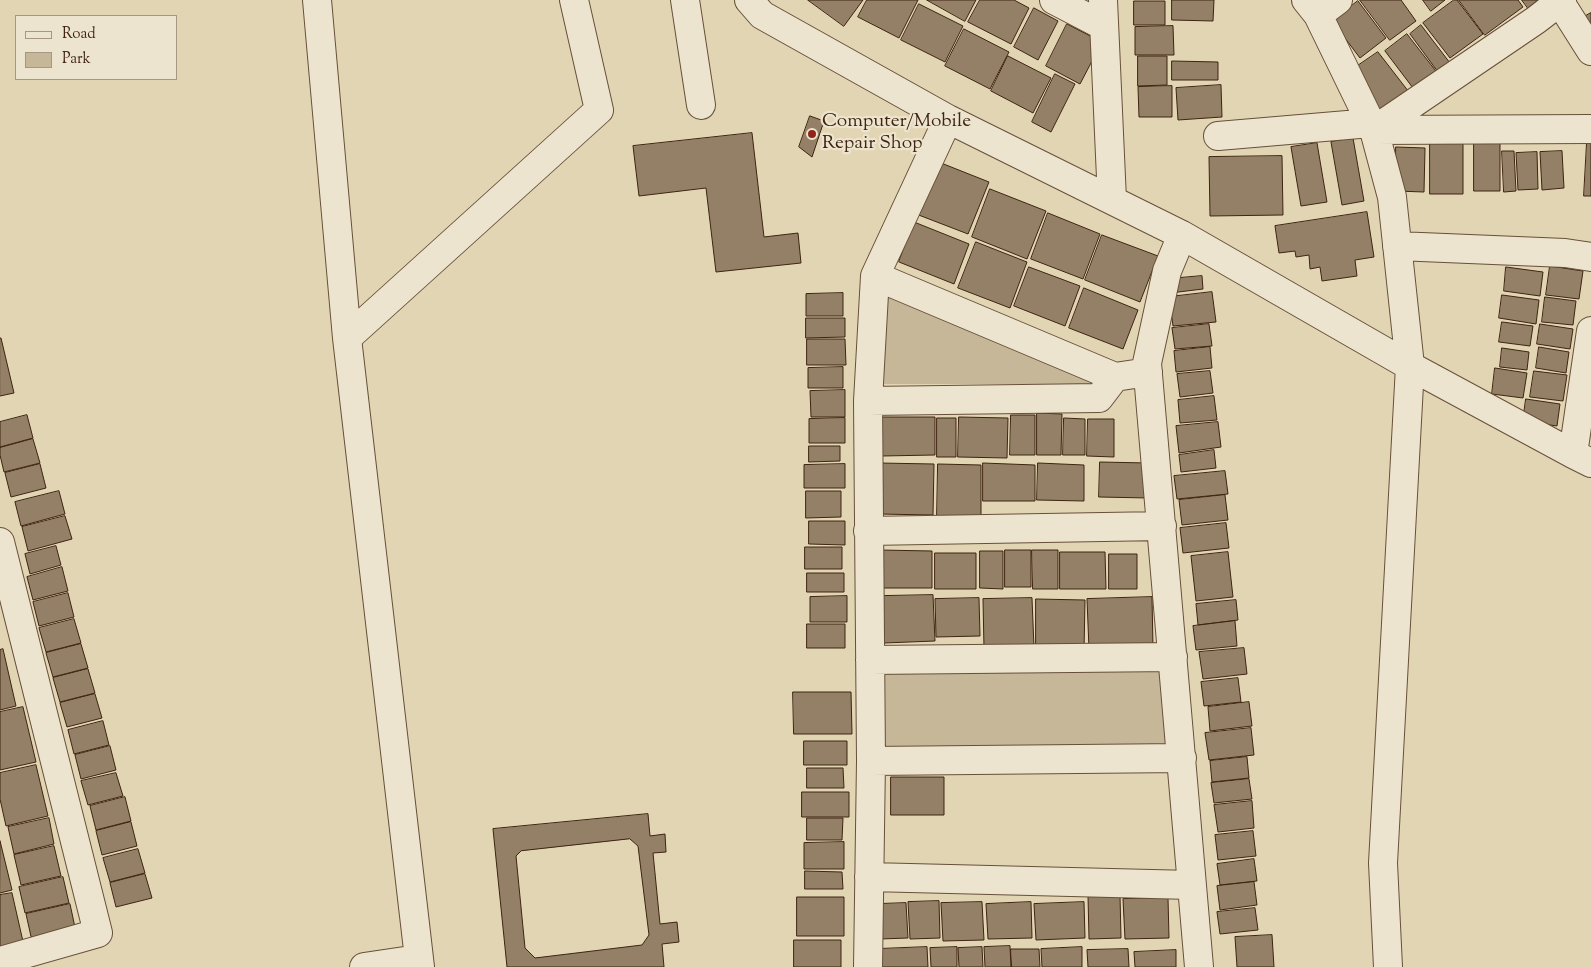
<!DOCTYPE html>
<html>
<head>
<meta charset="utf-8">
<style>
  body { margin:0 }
  #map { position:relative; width:1591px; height:967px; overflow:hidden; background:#e2d5b4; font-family:"Sorts Mill Goudy",serif }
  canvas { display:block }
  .legend { position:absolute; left:15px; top:15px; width:162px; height:65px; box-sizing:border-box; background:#ece4ce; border:1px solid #a69782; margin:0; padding:6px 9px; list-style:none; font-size:15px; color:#3e2411 }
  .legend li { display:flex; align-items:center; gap:10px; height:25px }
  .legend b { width:25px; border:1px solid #a69782 }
</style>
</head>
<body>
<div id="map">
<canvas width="1591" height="967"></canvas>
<ul class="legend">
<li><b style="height:6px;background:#ece4ce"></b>Road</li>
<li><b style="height:14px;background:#c6b798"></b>Park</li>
</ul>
</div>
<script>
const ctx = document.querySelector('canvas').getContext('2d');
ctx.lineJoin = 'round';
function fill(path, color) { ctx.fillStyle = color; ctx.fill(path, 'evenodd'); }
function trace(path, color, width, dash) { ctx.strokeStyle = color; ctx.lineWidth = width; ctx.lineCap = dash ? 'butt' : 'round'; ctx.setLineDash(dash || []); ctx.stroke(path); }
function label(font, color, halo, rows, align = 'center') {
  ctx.font = font + ' "Sorts Mill Goudy",serif'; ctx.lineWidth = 4.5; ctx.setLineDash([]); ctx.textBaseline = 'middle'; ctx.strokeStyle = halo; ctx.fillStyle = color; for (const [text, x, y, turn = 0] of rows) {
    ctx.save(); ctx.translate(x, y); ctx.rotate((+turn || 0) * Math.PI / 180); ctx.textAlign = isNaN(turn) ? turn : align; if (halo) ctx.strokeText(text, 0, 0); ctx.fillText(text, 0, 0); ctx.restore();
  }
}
fill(new Path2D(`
  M884,295L1099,370L1095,384H880Z
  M1166,669L1168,747L882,751L881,672Z`), '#c6b798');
const building = new Path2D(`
  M808,0H863L844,26Z
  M867,0H918L899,38L858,17Z
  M927,0H976L965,21Z
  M980,0H1014L1029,8L1011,44L968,22Z
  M1172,0H1214L1213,21L1172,20Z
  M1360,0H1401L1416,21L1390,40Z
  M1423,0H1445L1431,11Z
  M1454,0H1457L1483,34L1450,58L1423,23Z
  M1459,0H1518L1523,7L1485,35Z
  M1522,0H1538L1528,8Z
  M1134,1H1165V25H1134Z
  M1358,1L1386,38L1360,58L1332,21Z
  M919,4L963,26L945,62L901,40Z
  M1034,8L1058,21L1038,60L1014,47Z
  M1591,13V37L1580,19Z
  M1067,24L1102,42L1080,84L1046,66Z
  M1421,25L1450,63L1438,72L1410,34Z
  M1173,26L1174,55H1135V27Z
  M964,29L1009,52L990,89L945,66Z
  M1407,34L1439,75L1416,92L1385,51Z
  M1378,52L1412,96L1381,115L1356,67Z
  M1008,56L1051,78L1033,113L991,91Z
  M1138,56H1167V85L1138,86Z
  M1172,61L1218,62V80H1172Z
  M1055,74L1075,84L1051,132L1032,122Z
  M1221,85L1222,117L1178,120L1176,88Z
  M1172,86V117H1139L1138,87Z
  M810,116L824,121L812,157L799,147Z
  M752,133L764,237L798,233L801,263L716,272L706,188L639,196L633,146Z
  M1474,136L1500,137V191H1474Z
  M1353,138L1364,201L1342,205L1331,142Z
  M1587,142H1591V196H1584Z
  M1317,143L1327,202L1301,206L1291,147Z
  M1430,143H1463V194H1430Z
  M1396,147L1425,148L1424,192L1396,191Z
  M1502,151H1514L1516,191L1504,192Z
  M1562,151L1564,188L1542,190L1540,152Z
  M1537,152L1538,189L1518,190L1516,153Z
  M1282,156L1283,215L1210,216L1209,157Z
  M936,161L989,182L968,234L916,214Z
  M990,189L1046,211L1027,259L972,237Z
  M1367,212L1374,257L1355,260L1357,276L1322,281L1320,267L1310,269L1309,255L1296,257L1295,251L1279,253L1275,226Z
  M1048,213L1100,234L1083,279L1031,259Z
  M914,222L969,244L954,284L899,262Z
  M1102,235L1158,256L1140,302L1085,280Z
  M976,242L1027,262L1010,308L958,288Z
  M1550,266L1583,271L1579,299L1546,295Z
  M1029,267L1080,286L1065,326L1014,306Z
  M1506,267L1543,272L1540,296L1504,291Z
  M1202,276L1203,289L1170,293L1168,279Z
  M1084,288L1138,310L1123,349L1069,328Z
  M1212,292L1216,322L1173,326L1169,297Z
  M843,293V316H806V294Z
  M1502,295L1539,300L1536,324L1499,318Z
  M1545,297L1576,301L1573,325L1542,322Z
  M806,318H845V337L806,338Z
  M1502,322L1533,326L1530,346L1499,342Z
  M1209,324L1212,346L1175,349L1172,328Z
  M1540,324L1573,329L1570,349L1537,344Z
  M0,338H1L14,393L0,396Z
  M807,339H845L846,365H807Z
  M1210,347L1212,368L1176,372L1174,351Z
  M1539,347L1569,352L1566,373L1536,368Z
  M1502,348L1529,352L1527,370L1500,367Z
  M843,367V388H808V368Z
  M1495,368L1527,373L1523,398L1492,394Z
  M1210,371L1213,393L1180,397L1177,374Z
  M1534,371L1567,375L1563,401L1530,397Z
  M845,390V417H811L810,391Z
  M1214,396L1217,420L1180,423L1178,400Z
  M1526,399L1560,404L1557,426L1523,421Z
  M1037,413L1062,414L1061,455H1037Z
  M27,415L33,438L0,447V422Z
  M1011,415H1035V455H1010Z
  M882,417H935V455L882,456Z
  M959,417L1008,418L1007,458L958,457Z
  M845,418V443H809V419Z
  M937,418H956V457H937Z
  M1064,418L1085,419V455H1063Z
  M1088,419H1114V457L1087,456Z
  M1218,422L1221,447L1179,453L1176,426Z
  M33,439L40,463L4,472L0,455V448Z
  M809,446H840V461L809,462Z
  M1214,450L1216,468L1181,472L1179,455Z
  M1100,462L1148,463V498L1099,497Z
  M879,463L934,464L933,515L878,514Z
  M983,463L1035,465V501H983Z
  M1038,463L1084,465V501L1037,500Z
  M40,464L46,488L11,497L5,473Z
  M845,464V488H804V465Z
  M938,464L981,465V517L937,516Z
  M1225,471L1228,494L1177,499L1174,476Z
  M59,491L65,514L21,526L15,502Z
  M806,491H841V517L806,518Z
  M1225,495L1228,520L1182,525L1179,500Z
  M65,516L72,539L28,551L22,527Z
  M809,521H845V545L809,544Z
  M1226,523L1229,548L1183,553L1180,528Z
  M56,546L61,565L30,574L25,554Z
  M805,547H842V569H805Z
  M879,550L932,551V588H879Z
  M1005,550H1031V587H1005Z
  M1032,550H1058V589H1033Z
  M980,551H1003V589L980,588Z
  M1060,552H1105L1106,589H1060Z
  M1228,552L1233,597L1196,601L1191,556Z
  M935,553H976V589H935Z
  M1109,554H1137V589H1109Z
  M62,567L68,591L33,600L27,577Z
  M807,573H844V592H807Z
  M68,593L74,617L39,626L33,602Z
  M933,595L935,641L884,643L883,596Z
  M847,596V622H810V597Z
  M1152,597L1153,648L1089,649L1087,599Z
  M979,598L980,636L936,637L935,599Z
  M1032,598L1034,648L984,649L983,599Z
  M1036,599L1085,600L1084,651L1036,650Z
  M1236,600L1238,620L1198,625L1196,604Z
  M74,619L81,643L46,652L39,628Z
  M1235,621L1237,646L1196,650L1193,626Z
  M807,624H845V648H807Z
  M81,644L88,668L53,677L46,653Z
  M1244,648L1247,674L1203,679L1199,652Z
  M3,649L16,706L0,710V650Z
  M88,669L95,693L60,702L53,678Z
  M1238,678L1241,702L1204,706L1201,682Z
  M793,692H851L852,734H794Z
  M95,694L102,718L67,727L60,703Z
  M1249,702L1252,726L1210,731L1208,707Z
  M23,707L36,762L0,770V712Z
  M103,721L109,745L74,754L68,730Z
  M1251,728L1254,755L1209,760L1205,733Z
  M804,741H847V765H804Z
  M110,746L116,770L81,779L75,755Z
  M1247,757L1249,778L1212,782L1210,761Z
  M36,765L48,816L6,826L0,799V773Z
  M807,768H843L844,788H807Z
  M116,773L123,796L88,805L81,781Z
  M891,777H944V815H891Z
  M1249,779L1252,799L1214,803L1211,783Z
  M802,792H849V817H802Z
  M125,797L131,821L96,830L90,806Z
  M1252,801L1254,828L1218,832L1214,805Z
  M648,814L650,836L665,834L666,852L653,853L660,924L677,922L679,942L662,944L664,967H507L493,829ZM630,839L638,846L649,935L642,945L535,958L525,948L516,856L521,851Z
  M49,818L54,844L14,854L8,827Z
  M807,818H843L842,840H807Z
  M131,822L137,846L102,855L96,831Z
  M1253,831L1256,856L1218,860L1215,835Z
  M0,841L12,890L0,893Z
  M844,842V869H804V843Z
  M54,846L61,876L21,885L14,855Z
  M138,849L145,873L110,882L103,858Z
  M1254,859L1257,881L1220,885L1217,864Z
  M805,871L842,872L843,889H805Z
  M145,874L152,898L116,907L110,883Z
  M63,877L69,903L25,913L19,887Z
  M1254,882L1257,905L1220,910L1217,886Z
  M12,893L24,946L0,952V895Z
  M1120,895L1121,938L1089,939L1088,896Z
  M797,897H844V936H797Z
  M1168,898L1169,938L1125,939L1123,899Z
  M939,901L940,938L910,939L908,902Z
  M982,902L984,940L943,941L941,903Z
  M1031,902L1032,938L988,939L986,904Z
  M1084,902L1085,938L1036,940L1034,904Z
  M906,903L908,938L880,939L879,904Z
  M70,904L76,932L32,941L26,914Z
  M1255,908L1258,930L1220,934L1217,912Z
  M1272,935L1274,967H1237L1235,937Z
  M794,940H841V967H794Z
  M1010,946L1011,967H985L984,947Z
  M927,947L928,967H879L878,949Z
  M957,947V967H931L930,948Z
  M982,947L983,967H959L958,948Z
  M1082,947V967H1042L1041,949Z
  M1011,949H1039L1040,967H1012Z
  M1128,949L1129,967H1088L1087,950Z
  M1176,950V967H1135L1134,952Z`);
fill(building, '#938066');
trace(building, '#3e2411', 1);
const minor = new Path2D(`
  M317,0L347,338L420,967
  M685,0L701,105
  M749,0L762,15L948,119L1182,235L1410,366L1573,454L1591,463
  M1054,0L1104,26
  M1103,0L1112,200
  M1306,0L1318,15L1374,130L1392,197L1410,366L1383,863L1388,967
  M1560,2L1591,51
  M1318,15L1338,0
  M1374,130L1536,20L1562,0
  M1374,130L1591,129
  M1218,136L1371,123
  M1182,235L1167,271L1147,363L1199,967
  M1397,246L1565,253L1591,257
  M875,276L1115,377L1148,372
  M347,338L599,110L574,0
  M868,401L1099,398L1115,377
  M1573,454L1591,331
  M868,531L1162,526
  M0,542L98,933L0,961
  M870,660L1173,657
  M871,761L1182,758
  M869,877L1192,885
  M364,967L418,959
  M868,967L871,761L868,401L875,276L948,119`);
trace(minor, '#67503a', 30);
trace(minor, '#ece4ce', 28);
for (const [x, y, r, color] of [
  [812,134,5,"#8f2418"]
]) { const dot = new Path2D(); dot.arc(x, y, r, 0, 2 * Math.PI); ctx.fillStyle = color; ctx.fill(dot); trace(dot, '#ece4ce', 2); }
label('19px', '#3e2411', '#ece4ce', [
  ["Computer/Mobile",822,123],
  ["Repair Shop",822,145]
], 'left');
</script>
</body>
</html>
